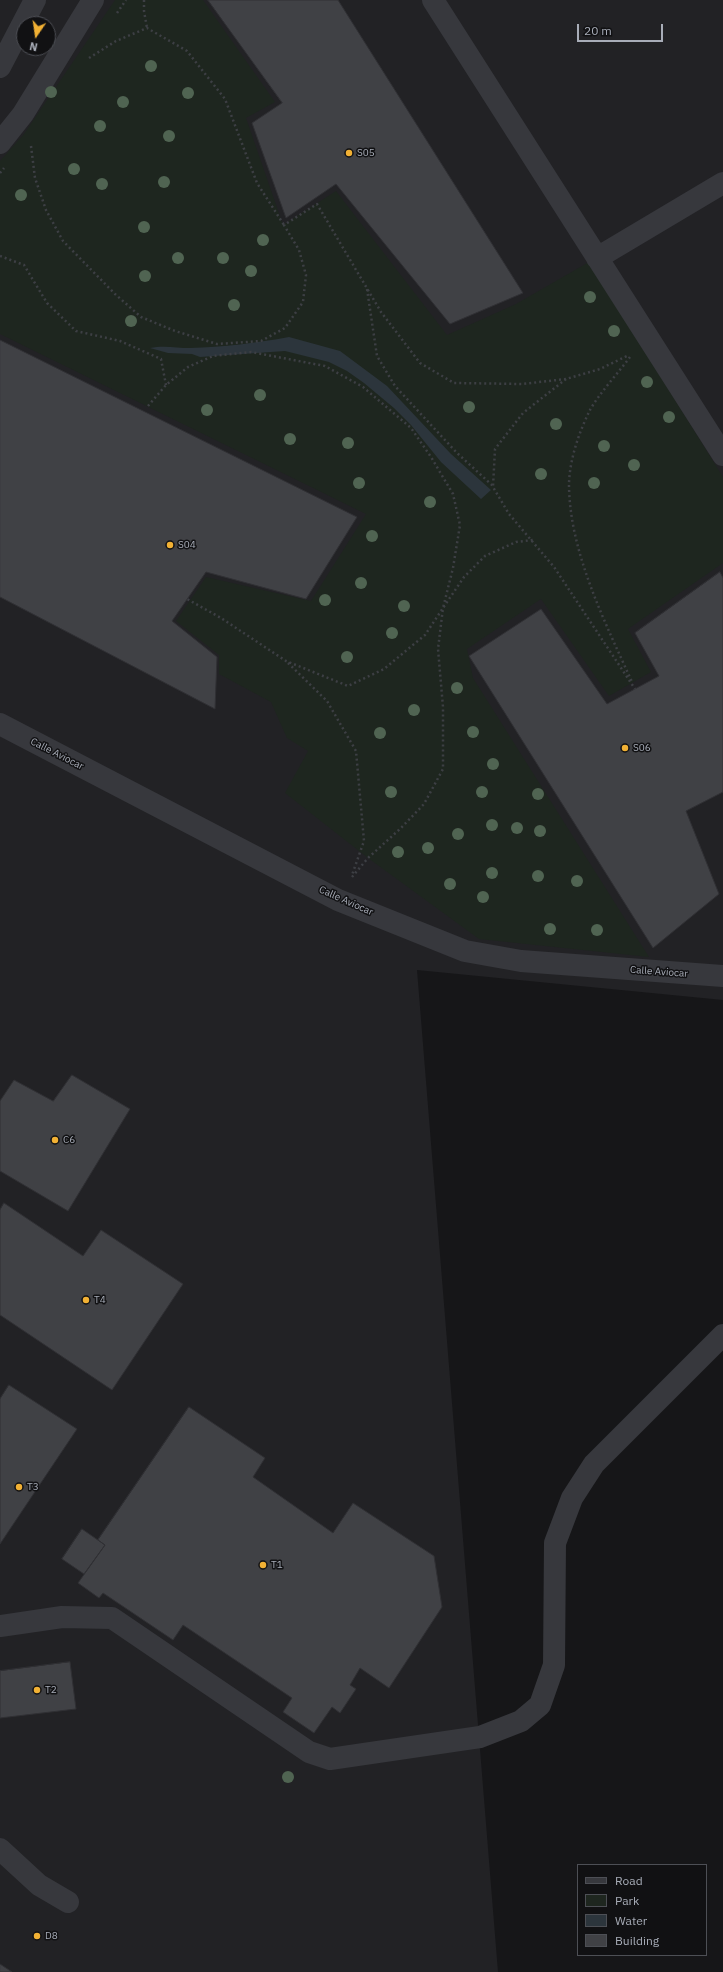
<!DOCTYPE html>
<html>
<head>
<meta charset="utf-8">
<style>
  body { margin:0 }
  #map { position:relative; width:723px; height:1972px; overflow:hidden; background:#161618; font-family:"IBM Plex Sans",sans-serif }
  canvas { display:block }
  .legend { position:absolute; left:577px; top:1864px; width:130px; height:92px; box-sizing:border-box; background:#111113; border:1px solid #4d4f55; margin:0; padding:5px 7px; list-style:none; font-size:12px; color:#a8adb8 }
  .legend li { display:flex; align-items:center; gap:8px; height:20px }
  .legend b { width:20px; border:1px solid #4d4f55 }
  .north { position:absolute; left:16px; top:16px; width:40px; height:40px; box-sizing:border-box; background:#111113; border:1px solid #4d4f55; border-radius:50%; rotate:193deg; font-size:11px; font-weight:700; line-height:16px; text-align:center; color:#a8adb8 }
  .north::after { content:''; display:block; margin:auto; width:14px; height:18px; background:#f2b134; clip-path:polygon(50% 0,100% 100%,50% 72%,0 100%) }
  .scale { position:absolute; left:577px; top:24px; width:86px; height:18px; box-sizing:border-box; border:2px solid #a8adb8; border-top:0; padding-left:5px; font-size:12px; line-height:14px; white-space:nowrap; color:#a8adb8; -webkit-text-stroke:3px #111113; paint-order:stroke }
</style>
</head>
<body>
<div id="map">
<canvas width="723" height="1972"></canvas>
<ul class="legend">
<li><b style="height:5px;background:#37383d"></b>Road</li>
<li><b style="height:11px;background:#1e261f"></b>Park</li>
<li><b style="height:11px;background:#2c353c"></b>Water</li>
<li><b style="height:11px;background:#404145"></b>Building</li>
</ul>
<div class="north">N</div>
<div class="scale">20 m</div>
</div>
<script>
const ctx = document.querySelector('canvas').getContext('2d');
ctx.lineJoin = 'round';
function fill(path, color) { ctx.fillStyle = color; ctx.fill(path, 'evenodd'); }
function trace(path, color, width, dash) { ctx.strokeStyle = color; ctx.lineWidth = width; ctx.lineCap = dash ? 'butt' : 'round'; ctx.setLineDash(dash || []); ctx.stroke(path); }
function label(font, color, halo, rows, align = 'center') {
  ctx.font = font + ' "IBM Plex Sans",sans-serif'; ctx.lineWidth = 3; ctx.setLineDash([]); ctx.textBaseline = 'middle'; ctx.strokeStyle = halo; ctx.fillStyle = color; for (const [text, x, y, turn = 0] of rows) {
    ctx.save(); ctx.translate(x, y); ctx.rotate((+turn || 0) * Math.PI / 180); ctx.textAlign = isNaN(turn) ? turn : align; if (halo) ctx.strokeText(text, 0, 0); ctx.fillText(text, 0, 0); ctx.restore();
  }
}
fill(new Path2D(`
  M0,0H723V1000L417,970L498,1972H0ZM24,24H48V48H24Z`), '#222225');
fill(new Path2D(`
  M115,0H203L275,102L246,118L283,225L336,191L447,335L516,304L589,262L723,477V563L628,629L651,672L609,696L541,599L467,649L473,678L649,957L479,939L368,858L285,793L308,751L287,738L271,702L219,674V655L176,621L206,577L311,601L366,514L0,334V161L24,134Z`), '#1e261f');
fill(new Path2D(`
  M289,337L340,351L387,386L451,454L491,490L481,499L441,462L411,425L394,408L364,383L347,371L329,362L285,351L200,357L192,354L168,353L150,348C164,345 177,348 190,348C223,347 257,343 289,337Z`), '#2c353c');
const building = new Path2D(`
  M208,0H338L523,293L450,324L336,184L286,218L252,123L282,103Z
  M0,340L357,517L306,599L206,572L172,621L217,657L215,709L0,597Z
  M720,572L723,578V792L686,811L719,894L653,948L469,656L541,609L607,704L659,676L635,633Z
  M72,1075L130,1109L68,1211L0,1171V1101L14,1080L53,1101Z
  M4,1203L83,1256L101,1230L183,1284L112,1390L0,1315V1210Z
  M9,1385L77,1429L0,1544V1399Z
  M189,1407L265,1458L253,1477L333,1533L353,1503L434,1556L442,1607L389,1688L360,1668L350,1685L356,1689L340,1713L332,1707L314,1733L283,1712L292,1698L183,1625L173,1640L103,1593L99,1598L78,1583L105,1545L98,1540Z
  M82,1529L105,1545L84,1574L62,1559Z
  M70,1662L76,1709L0,1718V1671Z
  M0,1964L12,1972H0Z`);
fill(building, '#404145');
trace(building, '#303034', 1);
trace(new Path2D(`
  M144,0V11L147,28
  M117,13L126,0
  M89,58L116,41L147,28L187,51L225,99L257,183L284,225
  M31,146L35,178L46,210L63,241L115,294L141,317L175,331L217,344L261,341L285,328L303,302L306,275L299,250L284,225L317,204L381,312L420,363L454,383L522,384L566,379L600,369L629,355
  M0,173L4,168
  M0,256L24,265L47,303L76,331L120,341L161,359L166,385
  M367,289L377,356L395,386L457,453L493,486
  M630,357C619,372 598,395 590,410C579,432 569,461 569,486C570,553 605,622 632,682
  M566,379L523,413L495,449L493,487L509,514L554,567L635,689
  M148,406L166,385L188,367L213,356L251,352L325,366L363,387L411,428L431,457L453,494L460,525L453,568L443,608L425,635L384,669L348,686L286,661L221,618L187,599
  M288,663L327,701L356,751L364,841L352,875
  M352,877L368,858L401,828L424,804L443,769V707L438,649L443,608L464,577L485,556L516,542L533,540`), '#3d3f44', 2.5, [2, 3]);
trace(new Path2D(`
  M433,0L723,455
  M0,67L35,0
  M0,143L23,114L93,0
  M597,258L723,183
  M0,724L338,900L465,951L521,961L723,976
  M0,1626L62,1617L112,1618L309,1752L330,1759L480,1737L521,1721L540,1705L554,1665L555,1543L572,1498L594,1464L723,1335
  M0,1849L39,1885L68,1902`), '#37383d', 22);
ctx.fillStyle = '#506452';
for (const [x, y] of [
  [151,66],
  [51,92],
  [188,93],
  [123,102],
  [100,126],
  [169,136],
  [74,169],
  [164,182],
  [102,184],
  [21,195],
  [144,227],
  [263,240],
  [178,258],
  [223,258],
  [251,271],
  [145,276],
  [590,297],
  [234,305],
  [131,321],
  [614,331],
  [647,382],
  [260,395],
  [469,407],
  [207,410],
  [669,417],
  [556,424],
  [290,439],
  [348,443],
  [604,446],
  [634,465],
  [541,474],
  [359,483],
  [594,483],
  [430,502],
  [372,536],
  [361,583],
  [325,600],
  [404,606],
  [392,633],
  [347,657],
  [457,688],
  [414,710],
  [473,732],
  [380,733],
  [493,764],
  [391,792],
  [482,792],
  [538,794],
  [492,825],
  [517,828],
  [540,831],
  [458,834],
  [428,848],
  [398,852],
  [492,873],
  [538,876],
  [577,881],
  [450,884],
  [483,897],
  [550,929],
  [597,930],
  [288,1777]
]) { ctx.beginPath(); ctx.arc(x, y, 6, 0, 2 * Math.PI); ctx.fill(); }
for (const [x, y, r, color] of [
  [349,153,4,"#f2b134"],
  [170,545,4,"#f2b134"],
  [625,748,4,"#f2b134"],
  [55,1140,4,"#f2b134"],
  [86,1300,4,"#f2b134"],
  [19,1487,4,"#f2b134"],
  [263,1565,4,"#f2b134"],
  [37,1690,4,"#f2b134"],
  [37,1936,4,"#f2b134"]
]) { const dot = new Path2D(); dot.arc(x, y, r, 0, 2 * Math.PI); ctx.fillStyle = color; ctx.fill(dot); trace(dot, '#111113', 1.5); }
label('10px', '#a8adb8', '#111113', [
  ["S05",357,153],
  ["S04",178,545],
  ["S06",633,748],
  ["C6",63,1140],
  ["T4",94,1300],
  ["T3",27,1487],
  ["T1",271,1565],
  ["T2",45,1690],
  ["D8",45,1936]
], 'left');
label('10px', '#a8adb8', '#111113', [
  ["Calle Aviocar",57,754,27],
  ["Calle Aviocar",346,901,24],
  ["Calle Aviocar",659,972,4]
]);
</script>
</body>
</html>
